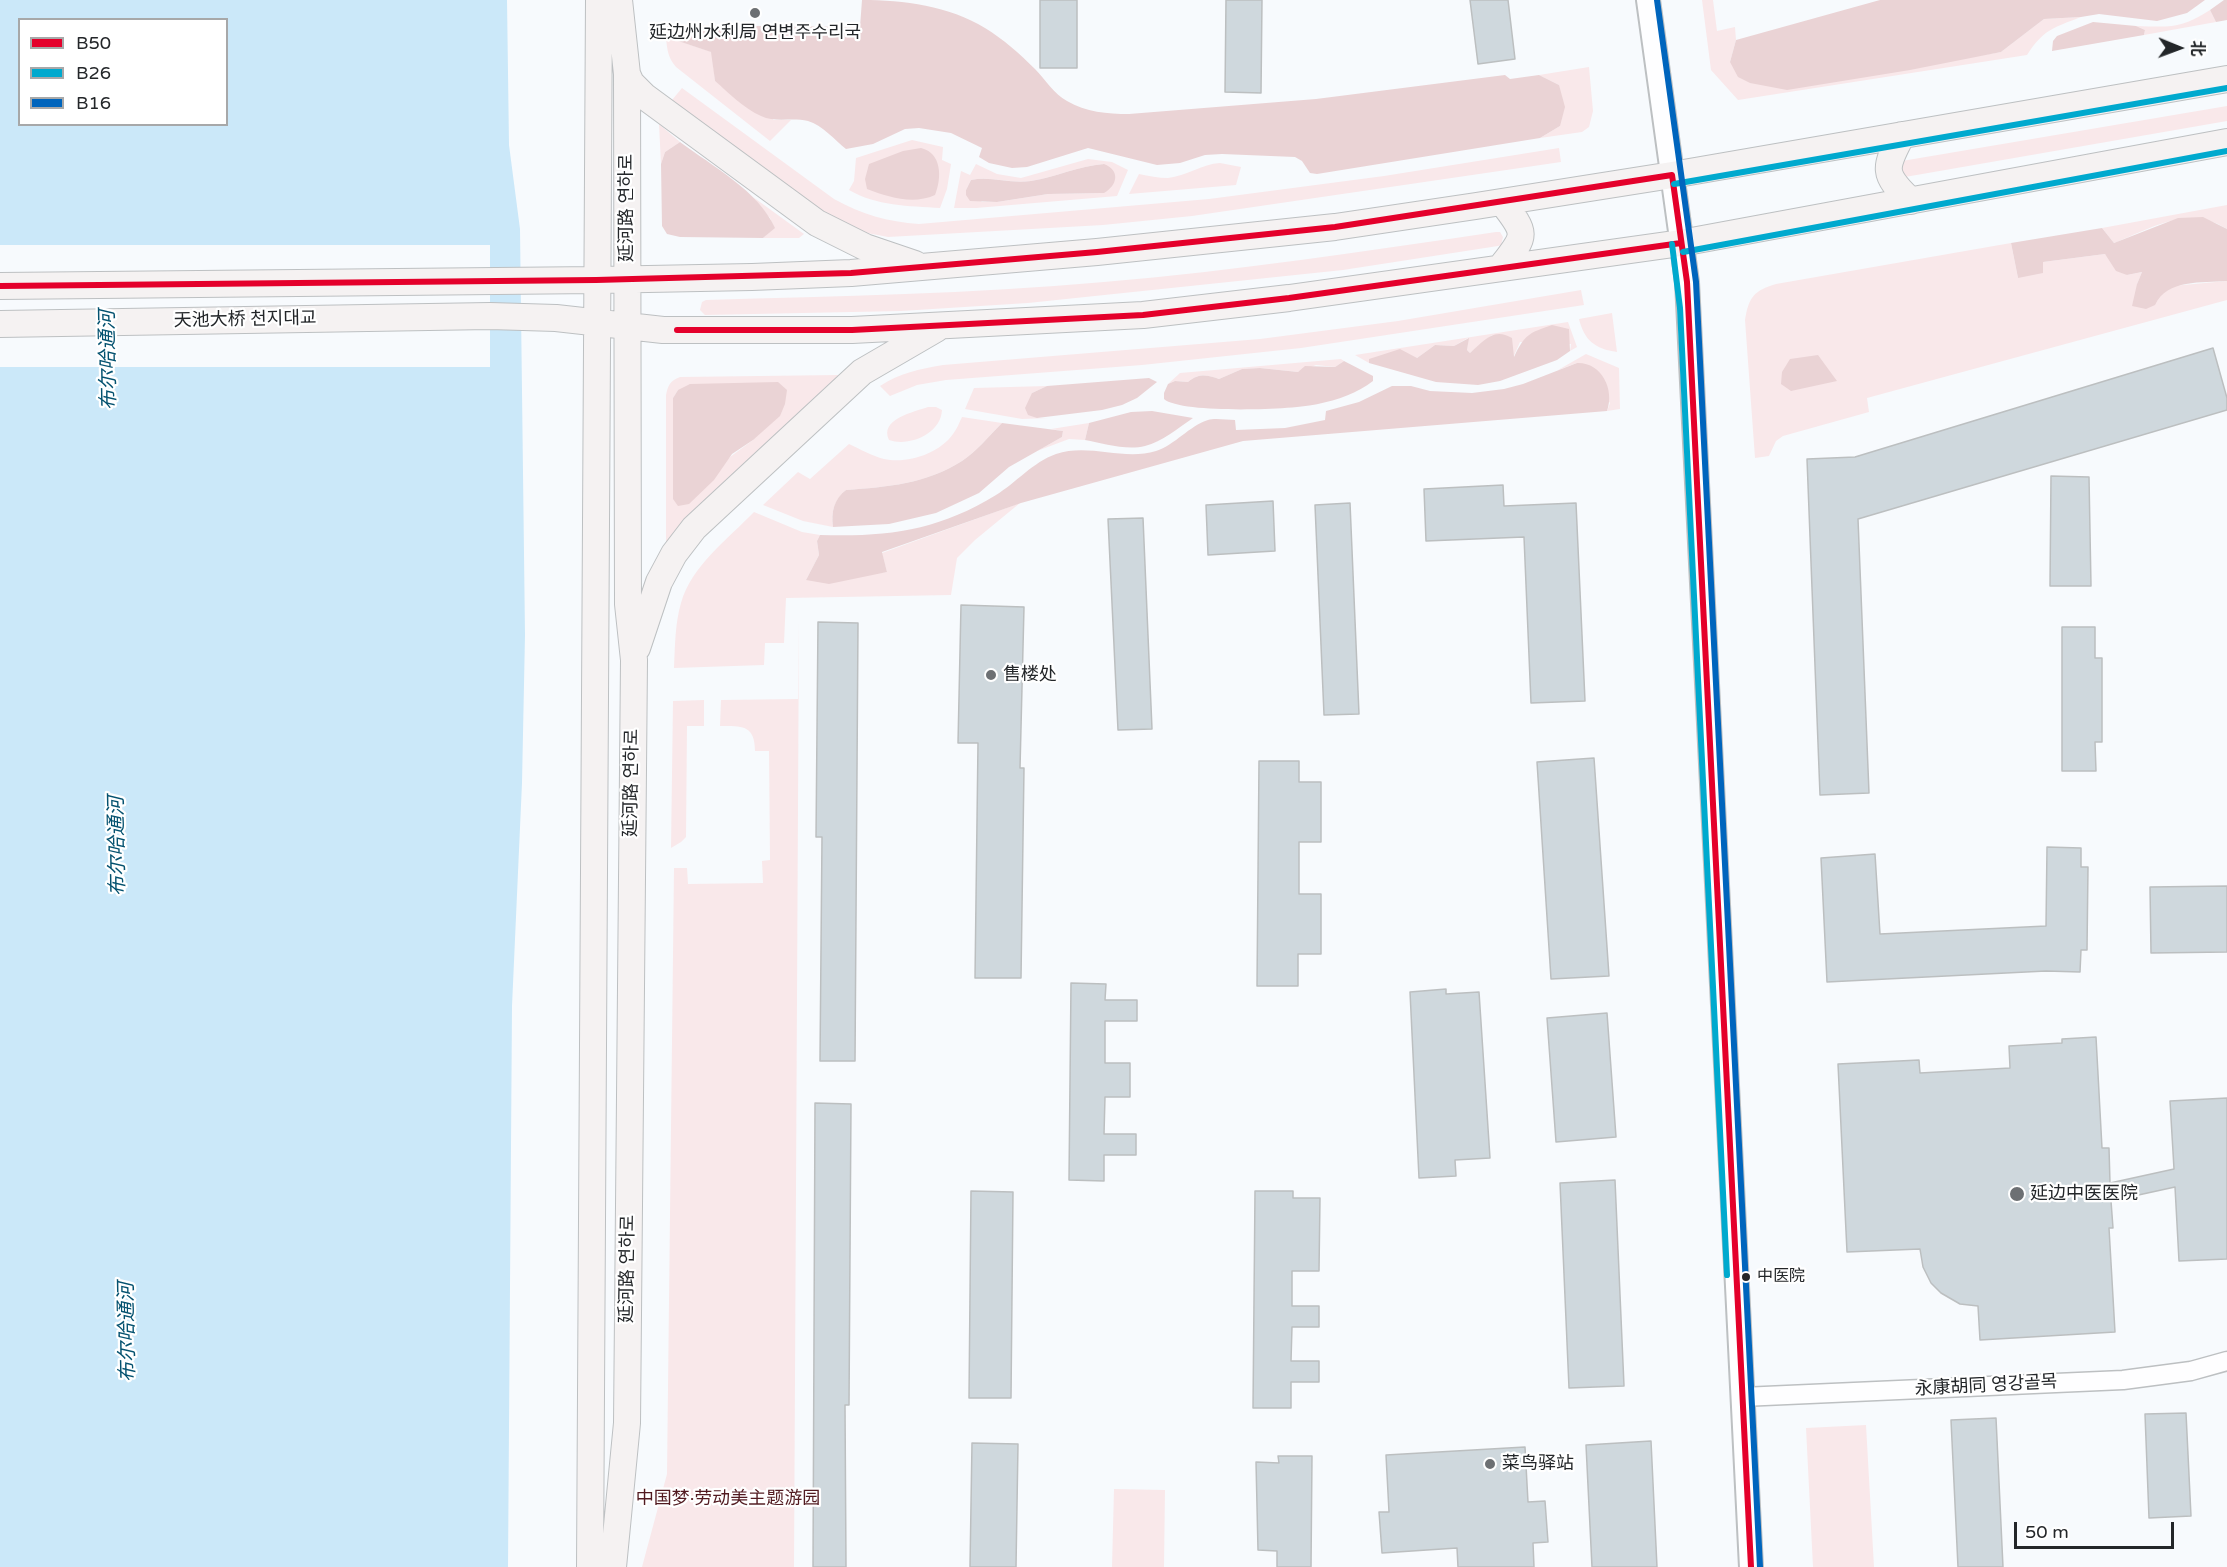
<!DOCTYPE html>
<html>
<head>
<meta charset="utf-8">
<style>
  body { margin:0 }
  #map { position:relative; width:2227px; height:1567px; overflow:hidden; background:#f7fafd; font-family:"Varela Round","Noto Sans SC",sans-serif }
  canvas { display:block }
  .legend { position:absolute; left:18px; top:18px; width:210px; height:108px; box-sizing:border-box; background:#fff; border:2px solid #a7a8a9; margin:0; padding:8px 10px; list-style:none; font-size:18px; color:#232629 }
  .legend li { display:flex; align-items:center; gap:12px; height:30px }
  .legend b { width:30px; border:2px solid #a7a8a9 }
  .north { position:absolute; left:2149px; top:18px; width:60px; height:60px; -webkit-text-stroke:4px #fff; paint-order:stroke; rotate:91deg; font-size:16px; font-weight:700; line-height:24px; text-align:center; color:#232629 }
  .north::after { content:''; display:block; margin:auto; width:21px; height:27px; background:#232629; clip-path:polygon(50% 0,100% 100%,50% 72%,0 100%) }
  .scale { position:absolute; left:2014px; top:1522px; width:160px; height:27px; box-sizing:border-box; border:3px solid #232629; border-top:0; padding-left:8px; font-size:18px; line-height:21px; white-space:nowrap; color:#232629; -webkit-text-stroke:4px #fff; paint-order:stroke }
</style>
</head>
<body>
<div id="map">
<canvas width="2227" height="1567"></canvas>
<ul class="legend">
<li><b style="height:8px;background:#e4002b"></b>B50</li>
<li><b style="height:8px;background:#00a9ce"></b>B26</li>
<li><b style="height:8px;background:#0065bd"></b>B16</li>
</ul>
<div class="north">北</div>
<div class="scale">50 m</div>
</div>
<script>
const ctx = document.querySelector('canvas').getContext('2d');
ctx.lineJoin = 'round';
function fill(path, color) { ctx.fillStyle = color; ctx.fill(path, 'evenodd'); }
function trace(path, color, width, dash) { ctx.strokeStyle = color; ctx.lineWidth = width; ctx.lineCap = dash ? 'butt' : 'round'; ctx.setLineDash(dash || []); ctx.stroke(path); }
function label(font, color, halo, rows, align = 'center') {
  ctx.font = font + ' "Varela Round","Noto Sans SC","Noto Sans KR",sans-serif'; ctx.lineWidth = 4.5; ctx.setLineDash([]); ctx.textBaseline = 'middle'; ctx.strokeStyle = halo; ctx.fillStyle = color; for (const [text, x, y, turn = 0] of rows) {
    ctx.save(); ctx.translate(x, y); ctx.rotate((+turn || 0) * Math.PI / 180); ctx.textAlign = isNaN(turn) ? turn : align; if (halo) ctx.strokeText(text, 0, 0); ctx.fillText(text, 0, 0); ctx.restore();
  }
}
fill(new Path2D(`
  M1702,0H1713L1717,31L1735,27L1736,40L1730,62L1977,56L2001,52L2044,19L2081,17C2053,28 2044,29 2027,55L1738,100L1711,70Z
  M2210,10L2216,22L2144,35L2145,30L2136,26C2171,27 2180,29 2210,10Z
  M666,37L712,52L715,81L774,120H791L770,141L676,67C668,58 667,49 666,37Z
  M1589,67L1593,111L1589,127L1582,132L1540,138L1560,126L1559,85L1539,75Z
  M682,88L834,199C861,214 888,222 919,224L1209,199L1384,176L1559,148L1561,162L1192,216L1103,225L888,237L862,232L824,212L672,100Z
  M2227,106V121L1905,177L1899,165L1902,161Z
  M659,124L680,142L665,152L661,164Z
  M912,140L943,147L942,160L951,164L947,189L940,208C909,206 876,206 849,190L854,181L856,158Z
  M1088,159L1112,162L1128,170L1117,196L976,208H954L961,171L970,175L976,164L997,174L1021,178ZM1104,164V193L1048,194L997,202H982L966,190L971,180C991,176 1011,184 1031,181C1056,177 1078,166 1104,164Z
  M1220,163L1241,167L1236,185L1129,194L1139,174C1149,176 1158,178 1168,178C1186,176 1202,164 1220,163Z
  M753,197L804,234L799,238H763L774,228L770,218Z
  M2227,205V229C2188,204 2152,228 2114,243L2102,228Z
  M1496,232H1500L1503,237L1501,245L1498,246L1343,270L1028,303L901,311L705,315L700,310L702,302L706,300C838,296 972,294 1104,282C1236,271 1366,251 1496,232Z
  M2011,243L2018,278L2043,262L2105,254L2127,275L2142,272L2137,284L2159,296L2172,286L2227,281V300L1867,398L1869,412L1783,436L1776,441L1769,456L1755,458L1745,320C1749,296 1754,291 1776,284Z
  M1581,290L1584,305L1301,348L1142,365L946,380L917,385L890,396L880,386C900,373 919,369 943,365L1260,339L1398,321Z
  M1612,313L1617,352C1595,349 1584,340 1579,319Z
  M1568,322L1577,347L1570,351L1571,344L1520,342L1513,358L1492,335L1470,353L1467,350L1468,338L1454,346L1435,345L1417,358L1369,359V363L1355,355Z
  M1586,354L1619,368L1620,409L1607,411L1610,403L1577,363L1558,370Z
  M1341,359L1344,361L1335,367L1316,365L1298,372L1260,368L1242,369L1219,379C1207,375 1199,373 1188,382L1175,381L1168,384L1180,373Z
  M839,375L708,500L671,545L666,542V395C668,385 670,381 680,377ZM678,390L753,440L673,499V398Z
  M1047,386L1032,393L1037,418H1049L1022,419L965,409L974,388Z
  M928,407H936L942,410C941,434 909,447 889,440C879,419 914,412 928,407Z
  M962,417L1002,423C989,436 977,451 962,461C926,484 887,487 846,490C834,500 831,512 833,527L803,521L763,505L798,472L810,479L849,444C860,449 872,456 884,459C907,464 939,454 953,434C957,429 959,423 962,417Z
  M1089,423L1085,440L1069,439L1037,451L1062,437L1063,431L1051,429Z
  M1020,503L975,540L957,558L951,595L786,598L784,643H765L764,665L674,668C675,647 675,623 681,603C692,565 728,539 754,512L802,532L820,535L817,541L819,555L806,580L887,572L882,553Z
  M799,618L794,1567H642L667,1474L674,868H687L688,884L763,883L762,861L770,860L769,751H755C755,725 742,726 720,726L721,700L798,699Z
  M704,700V726H687L686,837L681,842L671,848L673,701Z
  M1866,1425L1874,1567H1813L1806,1428Z
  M1114,1489L1165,1490L1164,1567H1112Z`), '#f9e8ea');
fill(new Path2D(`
  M862,0C904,0 949,6 985,28C1003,39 1020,54 1035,69C1045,79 1054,94 1067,101C1086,112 1107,114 1129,114L1316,99L1505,75L1510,79L1539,75L1559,85L1565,107L1560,126L1540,138L1317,174L1310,173L1302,161L1295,157L1222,154L1205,155L1180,163L1157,165L1088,148L1027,167L1012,168L989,163L979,157L982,148L951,133L919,128L905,129L873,144L846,149C835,140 822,125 808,121C792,117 776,123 761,116C743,108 729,93 715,81L711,52L666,37L667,25L860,27Z
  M1880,0H2205L2187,13L2157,21L2099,14L2081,17L2044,19L2001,52L1910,70L1787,90L1750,83L1738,77L1730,62L1736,40Z
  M2224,0H2227V20L2216,22L2210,10Z
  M2093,22L2136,26L2145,30L2144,35L2052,51L2053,41L2057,36Z
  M680,142C712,166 759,191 775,228L763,238L680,237L667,234L662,226L661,164L665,152Z
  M921,148C942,153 942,178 935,195C913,205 888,197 867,189L865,179L869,164L903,151Z
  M1104,164C1120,170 1118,185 1104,193L1048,194L997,202L970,201L966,195V190L971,180C991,176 1010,184 1031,181C1056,177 1078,166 1104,164Z
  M2203,217L2227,229V281C2202,283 2167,279 2155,305L2146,309L2132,306L2137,284L2142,272L2127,275L2116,271L2105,254L2043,262V273L2018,278L2011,243L2102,228L2114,243L2178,218Z
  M1552,325L1569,329L1570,351L1557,360L1500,381L1478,385L1436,382L1369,363V359L1400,349L1417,358L1435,345L1454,346L1469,338L1467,350L1470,353C1484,341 1493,327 1512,338L1514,357C1525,334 1529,333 1552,325Z
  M1818,355L1837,381L1791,391L1781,384L1782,372L1790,359Z
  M1344,361L1373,376V381C1358,393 1337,400 1318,404C1294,410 1181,414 1164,399V393L1168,384L1175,381L1188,382C1199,373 1207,375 1219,379L1242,369L1260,368L1298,372L1305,366L1335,367Z
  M1577,363C1601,362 1615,389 1607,411L1243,441L1021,503L882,552L887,572L829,584L806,580L819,555L817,541L820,535C888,537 937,531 996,495C1016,483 1033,462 1056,454C1089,443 1123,461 1156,451C1175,445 1189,426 1208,420C1215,418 1227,420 1235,420L1236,430L1285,428L1325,420L1326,411L1359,402L1392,386H1411L1430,391L1472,393L1504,389L1523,384Z
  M1149,378L1157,382L1137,398L1122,405L1102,410L1037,418L1028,415L1025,408L1032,393L1047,386Z
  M778,382L787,390L785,404L780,416L753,440L732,454L714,480L689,504L678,506L673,499V398L678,390L690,384Z
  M1152,411L1193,418C1178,428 1162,442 1145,446C1126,451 1103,443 1085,440L1089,423L1131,412Z
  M1002,423L1063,431L1062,437L1009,467L979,493L936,513L889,524L833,527C831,512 834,499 846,490C887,487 926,484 962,461C977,451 989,436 1002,423Z`), '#ead3d5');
fill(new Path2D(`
  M0,0H507L509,145L520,229L525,635L522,783L512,1006L508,1567H0ZM20,20H226V124H20Z`), '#cbe8f9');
fill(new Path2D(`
  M0,245H490V367H0Z`), '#f7fafd');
const building = new Path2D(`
  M1040,0H1077V68H1040Z
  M1226,0H1262L1261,93L1225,92Z
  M1470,0H1508L1515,59L1478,64Z
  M2213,348L2227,398V410L1858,519L1869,793L1820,795L1807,459L1855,457Z
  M2051,476L2089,477L2091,586H2050Z
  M1503,485L1504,506L1576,503L1585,701L1531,703L1524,537L1426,541L1424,489Z
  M1273,501L1275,551L1208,555L1206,505Z
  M1350,503L1359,714L1324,715L1315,505Z
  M1143,518L1152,729L1118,730L1108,519Z
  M961,605L1024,607L1020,768H1024L1021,978H975L978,743H958Z
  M818,622L858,623L855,1061H820L822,837H816Z
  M2062,627H2095V658H2102V742H2095L2096,771H2062Z
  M1594,758L1609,976L1551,979L1537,762Z
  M1259,761H1299V782H1321V842H1299V894H1321V954H1298V986H1257Z
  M2047,847L2081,848V867H2088L2087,950H2081L2080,972L2046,971L1827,982L1821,858L1875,854L1880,934L2046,926Z
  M2227,886V952L2151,953L2150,887Z
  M1071,983L1106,984L1105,1000H1137V1021H1105V1063H1130V1097H1105L1104,1134H1136V1155H1104V1181L1069,1180Z
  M1446,989V994L1479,992L1490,1158L1455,1160L1456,1176L1419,1178L1410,992Z
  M1607,1013L1616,1137L1556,1142L1547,1018Z
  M2096,1037L2102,1148H2109L2110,1183L2174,1169L2170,1101L2227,1098V1259L2179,1261L2175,1187L2111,1201L2113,1228H2109L2115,1332L1980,1340L1978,1306L1960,1304L1941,1293L1931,1283L1923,1267L1920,1249L1847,1252L1838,1064L1919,1060L1920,1073L2010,1068L2009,1046L2062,1043V1039Z
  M815,1103L851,1104L849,1405H845L846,1567H813Z
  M1615,1180L1624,1386L1569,1388L1560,1183Z
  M971,1191L1013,1192L1011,1398H969Z
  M1255,1191H1293V1198H1320L1319,1271H1292V1306H1319V1327H1292L1291,1361H1319V1382H1291V1408H1253Z
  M2186,1413L2191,1516L2149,1518L2145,1414Z
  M1996,1418L2003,1567H1958L1951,1420Z
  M1651,1441L1657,1567H1592L1586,1445Z
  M972,1443L1018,1444L1016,1567H970Z
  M1525,1447L1528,1502L1545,1501L1548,1542L1533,1543L1534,1567H1458L1457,1548L1382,1553L1379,1512H1389L1386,1455Z
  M1278,1456H1312L1311,1567H1277V1551L1258,1550L1256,1462L1279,1463Z`);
fill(building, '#cfd8dd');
trace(building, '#bcbfc0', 1.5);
const minor = new Path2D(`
  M1742,1397L2123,1380L2191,1371L2227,1361`);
const tertiary = new Path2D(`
  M1648,0L1687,282L1751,1567`);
const secondary = new Path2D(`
  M627,74L631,83L644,96L817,223L865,247L915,264
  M1902,135C1884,168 1882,174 1911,201
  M1501,267C1526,235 1528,235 1502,202
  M0,286L596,280L752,277L851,273L1097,252L1335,227L1476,206L1672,175L2227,79
  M0,324L490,316L556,318L663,330H852L1143,315L1289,298L1681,243L2227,142
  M637,648L659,582L674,554L694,528L862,372L936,329
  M590,1567L599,0
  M613,1567L627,1423L634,660L628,604L627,74L619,0`);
trace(minor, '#bdc0c2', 21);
trace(tertiary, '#bdc0c2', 26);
trace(secondary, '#bdc0c2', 28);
trace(minor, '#fefeff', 18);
trace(tertiary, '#fefeff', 22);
trace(secondary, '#f5f2f2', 26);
trace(new Path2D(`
  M0,286L596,280L851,273L1097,252L1335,227L1672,175L1687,282L1751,1567
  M677,330H852L1143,315L1289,298L1681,243`), '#e4002b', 6);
trace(new Path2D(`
  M1674,184L2227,88
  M1672,244L1680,308L1727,1275
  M1683,252L2227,151`), '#00a9ce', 6);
trace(new Path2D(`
  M1657,0L1696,282L1760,1567`), '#0065bd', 6);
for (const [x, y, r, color] of [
  [755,13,6,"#6d7073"],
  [991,675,6,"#6d7073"],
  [2017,1194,8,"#6d7073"],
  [1746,1277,5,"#232629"],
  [1490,1464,6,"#6d7073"]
]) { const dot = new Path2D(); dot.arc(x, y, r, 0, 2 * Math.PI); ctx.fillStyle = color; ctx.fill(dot); trace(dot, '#fff', 2); }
label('16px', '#232629', '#fff', [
  ["中医院",1757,1277]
], 'left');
label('18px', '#232629', '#fff', [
  ["延边州水利局 연변주수리국",755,33,"center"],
  ["售楼处",1003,675],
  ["延边中医医院",2030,1194],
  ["菜鸟驿站",1502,1464]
], 'left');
label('18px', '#232629', '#fff', [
  ["延河路 연하로",627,208,-90],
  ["天池大桥 천지대교",245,320,-1],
  ["延河路 연하로",632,783,-89],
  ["延河路 연하로",628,1269,-89],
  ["永康胡同 영강골목",1986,1386,-3]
]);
label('18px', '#511a20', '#fff', [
  ["中国梦·劳动美主题游园",728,1499]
]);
label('italic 20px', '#03516f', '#fff', [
  ["布尔哈通河",109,360,-91],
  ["布尔哈通河",118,846,-91],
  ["布尔哈通河",128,1332,-91]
]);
</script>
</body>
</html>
